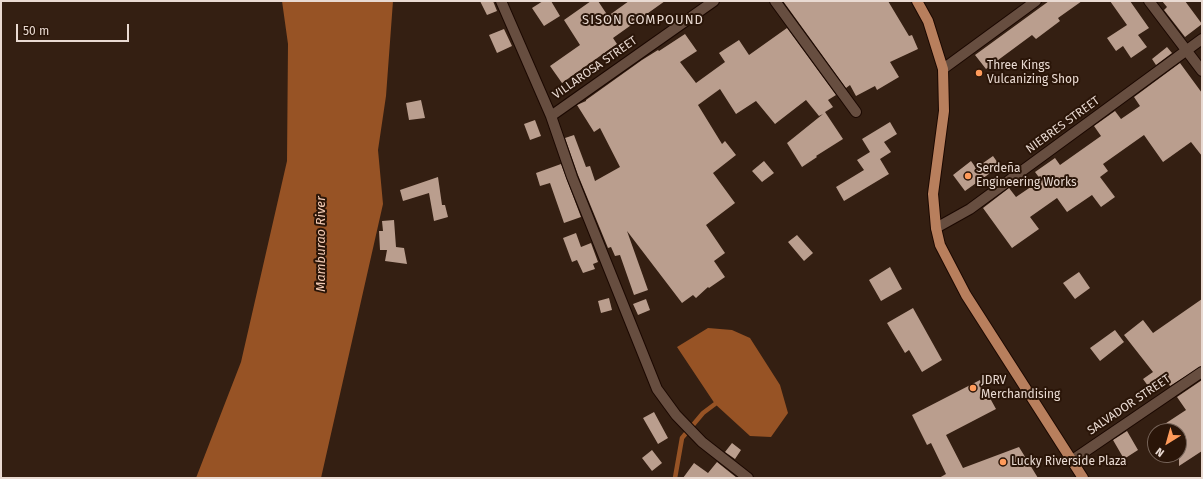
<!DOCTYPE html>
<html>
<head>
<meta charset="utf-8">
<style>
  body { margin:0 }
  #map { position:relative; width:1203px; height:479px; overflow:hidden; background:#341f12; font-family:"Fira Sans",sans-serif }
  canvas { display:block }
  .frame { position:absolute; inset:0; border:2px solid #e9dad2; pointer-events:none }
  .north { position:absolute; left:1147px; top:423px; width:40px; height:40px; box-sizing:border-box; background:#2a1508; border:1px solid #766459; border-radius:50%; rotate:217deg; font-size:11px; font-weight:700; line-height:16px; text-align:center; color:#e9dad2 }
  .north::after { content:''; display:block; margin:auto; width:14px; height:18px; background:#ff9b5b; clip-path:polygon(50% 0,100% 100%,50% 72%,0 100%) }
  .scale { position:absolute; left:16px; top:24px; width:113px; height:18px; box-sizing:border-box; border:2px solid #e9dad2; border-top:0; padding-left:5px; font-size:12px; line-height:14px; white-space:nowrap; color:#e9dad2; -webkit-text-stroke:3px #2a1508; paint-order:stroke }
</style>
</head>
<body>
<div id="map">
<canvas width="1203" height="479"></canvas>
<div class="frame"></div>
<div class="north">N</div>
<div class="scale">50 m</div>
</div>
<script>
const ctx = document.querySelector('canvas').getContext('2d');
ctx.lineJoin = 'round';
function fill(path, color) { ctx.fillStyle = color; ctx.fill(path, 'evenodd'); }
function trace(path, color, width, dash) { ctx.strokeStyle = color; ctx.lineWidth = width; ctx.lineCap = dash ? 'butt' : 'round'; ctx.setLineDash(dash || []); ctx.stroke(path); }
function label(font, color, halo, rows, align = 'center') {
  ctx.font = font + ' "Fira Sans",sans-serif'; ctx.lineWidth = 4; ctx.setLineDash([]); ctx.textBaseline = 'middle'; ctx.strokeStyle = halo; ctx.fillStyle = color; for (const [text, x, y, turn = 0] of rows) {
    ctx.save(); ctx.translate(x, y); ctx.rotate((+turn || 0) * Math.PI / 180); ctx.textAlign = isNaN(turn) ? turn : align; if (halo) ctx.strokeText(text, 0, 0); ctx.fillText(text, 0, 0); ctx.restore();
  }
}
fill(new Path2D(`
  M282,1H393L386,96L378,150L383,204L321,478H196L241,362L287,161L288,44Z
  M708,328L732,330L750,338L780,385L788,413L771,437L750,436L715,404L677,347Z`), '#975325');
trace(new Path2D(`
  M675,478L682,438L703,413L715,404`), '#975325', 4.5);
fill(new Path2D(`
  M480,1H493L497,11L487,15Z
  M543,1H551L560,16L544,26L532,8Z
  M591,1H598L608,16L629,1H665L613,38L617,44L562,83L550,66L580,45L564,20Z
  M783,1H888L909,36L912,35L918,49L890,62L899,77L877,90L875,86L856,96L850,85L846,88Z
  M1049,1H1082L1058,18L1060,21L1036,39L1032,35L986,69L975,55Z
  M1110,1H1130L1149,28L1138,35L1147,47L1131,58L1123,46L1116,51L1107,38L1127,25Z
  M1162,1H1185L1202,24L1185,37L1164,10L1167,7Z
  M787,28L836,95L828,100L833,107L825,112L843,139L816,156L817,157L802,167L787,143L823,114L819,116L806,100L775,124L756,101L736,114L720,89L698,105L722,144L725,141L736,155L713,173L735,203L706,225L725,253L714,261L725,277L709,288L708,287L696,298L693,295L682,303L627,231L648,290L634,295L620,255L615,256L611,247L608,248L578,175L565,138L574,135L586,167L590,166L595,181L620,167L600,128L594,132L577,105L586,101V100L642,60L658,50L659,51L685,34L697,51L680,62L696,83L725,62L719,53L739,40L749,55Z
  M504,29L512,46L497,53L489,35Z
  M1167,47L1172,53L1156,65L1152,59Z
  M1180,63L1202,93V156L1191,142L1163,162L1144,135L1103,164L1108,171L1100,177L1115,197L1101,207L1092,195L1067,212L1057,198L1030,217L1039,229L1012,248L983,208L1009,188L1016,197L1041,180L1035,172L1055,158L1060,165L1101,136L1094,126L1115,111L1121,119L1140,106L1134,97Z
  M421,100L425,118L409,120L406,103Z
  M535,120L541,136L530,140L524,124Z
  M890,122L897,134L884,142L891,152L880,159L889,174L844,201L836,187L864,170L857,160L870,152L862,139Z
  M993,156L1000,166L965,191L953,175L971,161L976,168Z
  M764,161L774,173L762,182L752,171Z
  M561,164L581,217L564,223L550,183L540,186L536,173Z
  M438,177L442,205H445L448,217L434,221L429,193L403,201L400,190Z
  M394,220L396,247L404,248L407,264L385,261L387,250H380L379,231H383L382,221Z
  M576,233L581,247L591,243L598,262L593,264L595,269L583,273L577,260L572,262L563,238Z
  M797,235L813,253L804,261L788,242Z
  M890,267L902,289L881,301L869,280Z
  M1079,272L1090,288L1075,299L1063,283Z
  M609,298L612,310L601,313L598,301Z
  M646,299L650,310L638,315L633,304Z
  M1202,299V366L1170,386L1166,379L1151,390L1143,379L1153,372L1124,335L1143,320L1153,333Z
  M913,308L942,360L922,372L909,350L905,353L887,323Z
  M1115,330L1124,342L1100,361L1090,348Z
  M980,380L996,409L946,435L963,468L1019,447L1038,478H939L946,474L931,443L927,445L912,415Z
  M1202,380V451L1179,466V431H1154L1186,410L1177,397Z
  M654,412L668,438L658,444L643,418Z
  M1127,431L1138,450L1124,459L1113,440Z
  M732,443L741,450L735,459L725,452Z
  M652,450L662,463L652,471L642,458Z
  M717,462L737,478H683L694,463L708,473Z`), '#ba9e8e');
const minor = new Path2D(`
  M501,1L551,116L572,177L657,389L676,415L702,442L748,478
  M775,1L856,112
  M1149,1L1202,71
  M943,69L1036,1
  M551,116L714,1
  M936,228L970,209L1202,39
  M1071,461L1202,372`);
const primary = new Path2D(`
  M917,1L928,21L943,69L944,111L933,194L936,228L940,245L966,295L1083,478`);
trace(minor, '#1b0800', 12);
trace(primary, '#1b0800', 12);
trace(minor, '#674e40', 10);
trace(primary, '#b87f5d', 10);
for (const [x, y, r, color] of [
  [979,73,4,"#ff9b5b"],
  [968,176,4,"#ff9b5b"],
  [973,388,4,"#ff9b5b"],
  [1003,462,4,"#ff9b5b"]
]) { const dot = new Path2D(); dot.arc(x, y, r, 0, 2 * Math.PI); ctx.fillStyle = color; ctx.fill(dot); trace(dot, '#2a1508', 1.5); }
label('12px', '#e9dad2', '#2a1508', [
  ["Three Kings",987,66],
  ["Vulcanizing Shop",987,80],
  ["Serdeña",976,169],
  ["Engineering Works",976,183],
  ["JDRV",981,381],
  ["Merchandising",981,395],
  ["Lucky Riverside Plaza",1011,462]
], 'left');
label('12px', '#e9dad2', '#2a1508', [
  ["VILLAROSA STREET",595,68,-35],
  ["NIEBRES STREET",1063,125,-36],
  ["SALVADOR STREET",1129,405,-34]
]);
ctx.letterSpacing = '1px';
label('13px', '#e9dad2', '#2a1508', [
  ["SISON COMPOUND",643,20]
]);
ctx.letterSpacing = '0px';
label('italic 13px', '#f2cab3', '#2a1508', [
  ["Mamburao River",321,244,-90]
]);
</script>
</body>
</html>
